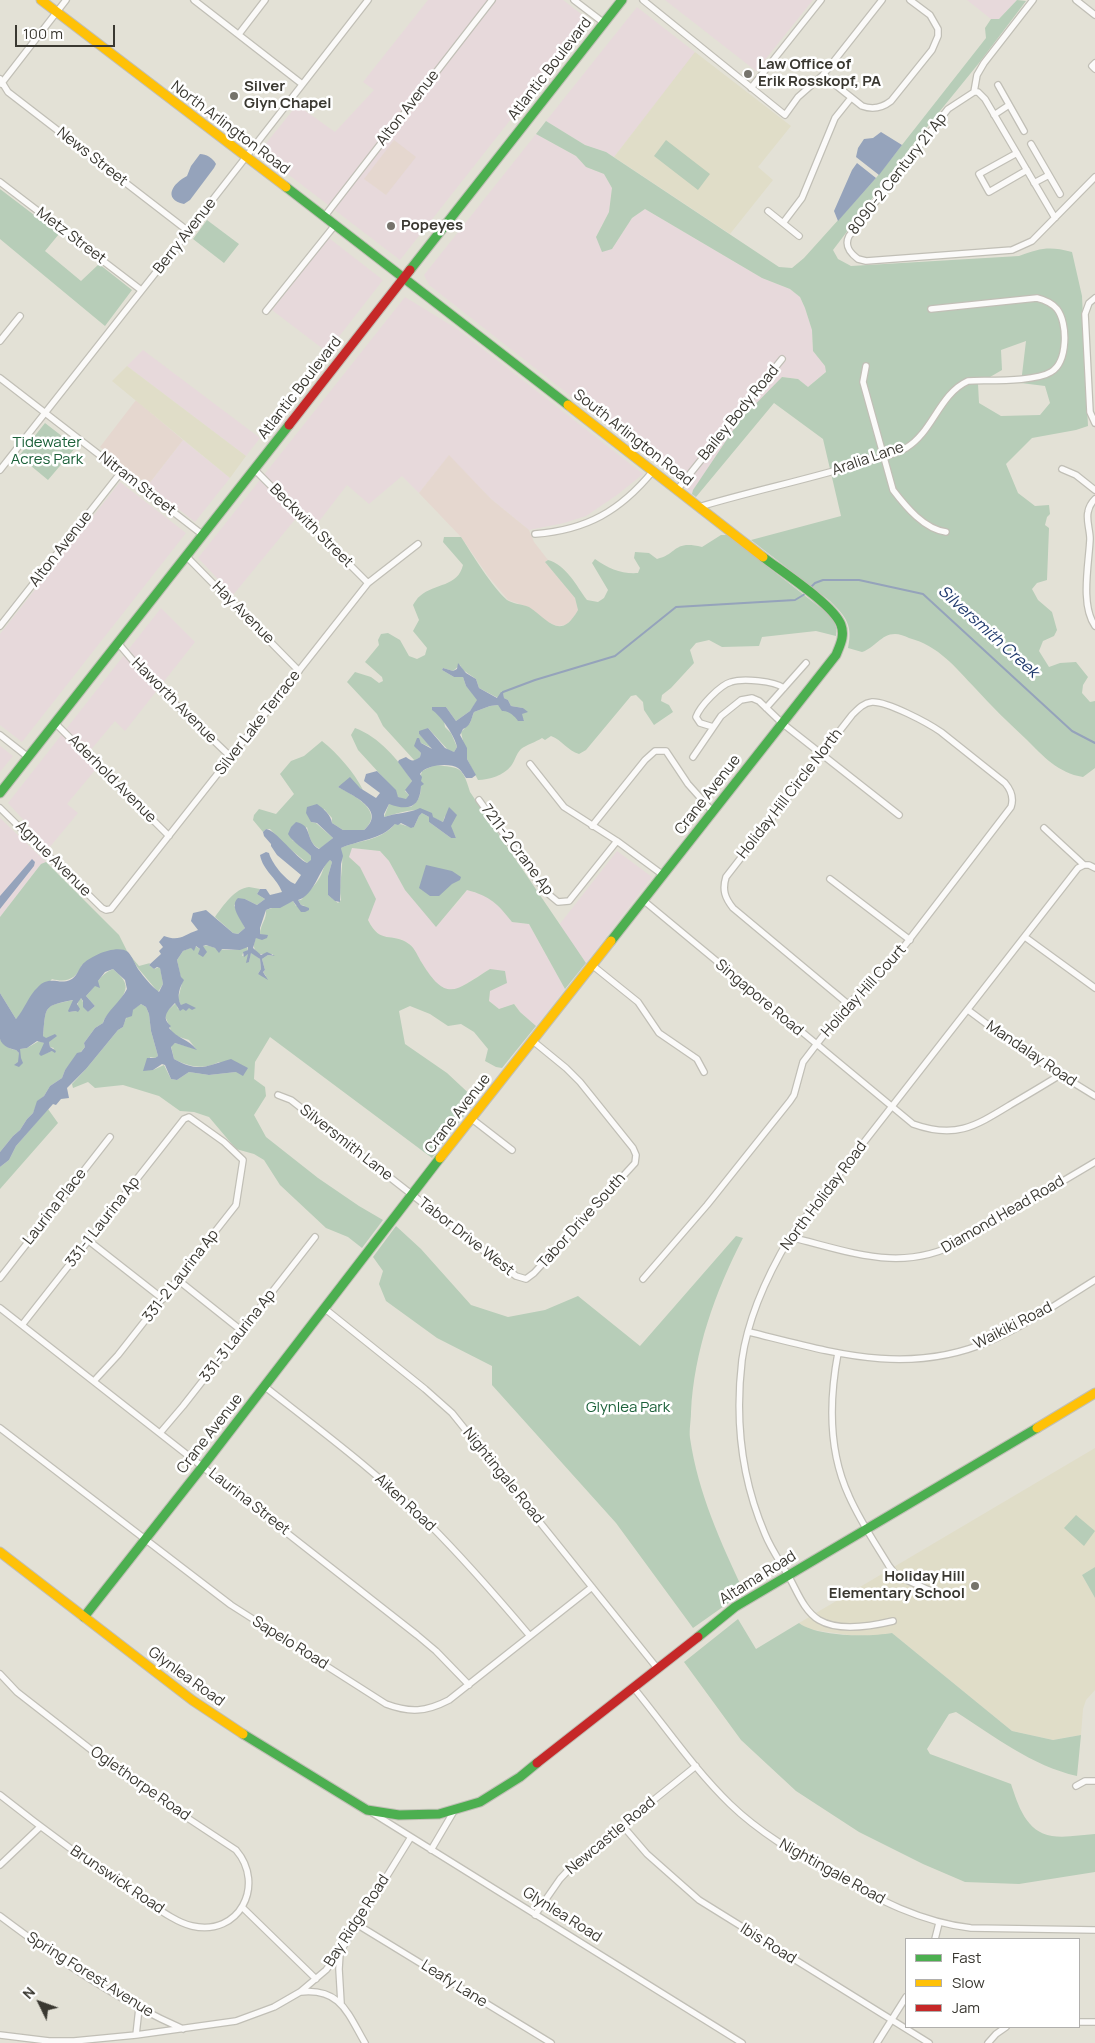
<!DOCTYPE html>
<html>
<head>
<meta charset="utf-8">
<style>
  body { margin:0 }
  #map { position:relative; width:1095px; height:2043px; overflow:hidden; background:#e3e1d6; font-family:Manrope,sans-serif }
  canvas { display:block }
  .legend { position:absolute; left:905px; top:1938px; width:175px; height:90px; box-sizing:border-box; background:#fff; border:1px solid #b0afad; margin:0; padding:6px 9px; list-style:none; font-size:15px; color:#3a3831 }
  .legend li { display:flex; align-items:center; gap:10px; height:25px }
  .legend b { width:25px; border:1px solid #b0afad }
  .north { position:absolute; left:15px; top:1978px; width:50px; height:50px; -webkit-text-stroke:4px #fff; paint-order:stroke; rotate:312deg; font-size:14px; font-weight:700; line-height:20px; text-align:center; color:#3a3831 }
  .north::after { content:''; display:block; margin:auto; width:18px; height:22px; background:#3a3831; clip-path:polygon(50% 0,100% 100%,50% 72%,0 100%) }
  .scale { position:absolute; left:15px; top:25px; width:100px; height:22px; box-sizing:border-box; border:2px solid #3a3831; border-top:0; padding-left:6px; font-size:15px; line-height:18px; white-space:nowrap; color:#3a3831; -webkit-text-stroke:4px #fff; paint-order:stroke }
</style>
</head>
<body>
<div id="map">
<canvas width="1095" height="2043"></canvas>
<ul class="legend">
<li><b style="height:6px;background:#4caf50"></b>Fast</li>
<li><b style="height:6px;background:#ffc107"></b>Slow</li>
<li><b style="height:6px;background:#c62828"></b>Jam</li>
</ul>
<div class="north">N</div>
<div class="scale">100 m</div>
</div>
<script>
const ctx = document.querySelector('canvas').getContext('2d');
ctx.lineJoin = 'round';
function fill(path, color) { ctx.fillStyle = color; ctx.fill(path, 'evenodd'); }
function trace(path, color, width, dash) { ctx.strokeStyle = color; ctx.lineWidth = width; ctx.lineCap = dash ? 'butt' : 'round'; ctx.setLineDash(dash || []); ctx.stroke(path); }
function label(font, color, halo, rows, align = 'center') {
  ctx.font = font + ' Manrope,sans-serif'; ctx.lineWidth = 5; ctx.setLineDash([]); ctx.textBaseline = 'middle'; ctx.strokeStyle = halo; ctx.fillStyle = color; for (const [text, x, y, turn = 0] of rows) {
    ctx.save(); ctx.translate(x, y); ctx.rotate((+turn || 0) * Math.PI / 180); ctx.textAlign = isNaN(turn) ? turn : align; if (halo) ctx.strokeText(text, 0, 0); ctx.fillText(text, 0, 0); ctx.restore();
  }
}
fill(new Path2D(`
  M428,0H563L589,20L400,260L259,152L297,105L335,132L374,90L363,82ZM394,141L386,195L365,179Z
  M665,0H813L756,71Z
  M967,0H1017L999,19H991Z
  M637,7L696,53L614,157L606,152L585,145L546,121Z
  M536,134L576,156L586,167L604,174L612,188L609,212L596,237L612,249L632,218L645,209L762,278L790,289L800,297L805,308L812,330L813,351L825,366L826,372L808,387L798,379L782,377L693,490L692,494L664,469L429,285L424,275Z
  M329,238L383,280L327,352L272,310Z
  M405,297L457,329L643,474L617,495L586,516L564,523L529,530L491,499L449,456L419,493L402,476L369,504L347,485L317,524L302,511L233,595L198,558Z
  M143,350L260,438L246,456L127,366Z
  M183,440L230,478L195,522L148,485Z
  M120,482L186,533L22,742L0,725V634Z
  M161,608L195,642L125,731L115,721L84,758L96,769L67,804L78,813L49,848L8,803Z
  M0,746L13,756L0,772Z
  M0,818L46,862L41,864L0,917Z
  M352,848L380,851L389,861L405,890L454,907L467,890L485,895L500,906L512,922L529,924L565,989L536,1026L520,1012L515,1004L499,1009L489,1001L490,969L456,990H446L433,981L411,945L401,939L381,936L372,927L368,920L348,857Z
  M617,851L652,877L586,963L559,925Z`), '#e7d9db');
fill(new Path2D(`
  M394,140L416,157L386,195L364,179Z
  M136,400L183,440L148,485L100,447Z
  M449,455L491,499L529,530L534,542L548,560L545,562L575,598L578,610L573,619L565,625L557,626L545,621L528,607L508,600L488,576L461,537L419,493Z`), '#e5d7cf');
fill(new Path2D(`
  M695,52L791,126L758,167L773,180L730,234L614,157Z
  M127,366L246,456L230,478L112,381Z
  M1095,1448V1567L1082,1575L1095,1598V1690L1086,1700L1083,1709L1081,1735L1053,1740L1012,1731L892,1633L878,1636L849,1635L807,1629L799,1623Z`), '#e0ddc8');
fill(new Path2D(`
  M1017,0L1026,1L979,63L918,138L833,250L838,259L851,266L1019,256C1041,248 1049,246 1072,252L1082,296L1088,426L1076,430L1032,438L1006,464L1018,493L1035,506L1049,505L1050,514L1047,517L1045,525L1049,528L1047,580L1037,583L1032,589L1038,600L1052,612L1057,630L1054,636L1043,641L1039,651L1049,667L1060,663L1076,662L1088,677L1083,685L1082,693L1090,702L1095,701V768L1083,777C1058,773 1043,756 1027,740C1009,723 991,706 975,688C955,667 939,646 909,638C905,636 899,634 895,634C881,634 875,648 862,652L848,648C853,625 846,617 830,601L751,540L841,516L823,439L774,403L696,497L692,494L693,490L740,420L782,377L798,379L808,387L826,372L825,366L813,351L812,330L805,308L800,297L790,289L762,278L645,209L632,218L612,249L602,252L596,237L609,212L612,188L604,174L586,167L576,156L536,134L546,121L585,145L606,152L779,267L792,268L804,258L876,178L986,38L985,28L991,19H999ZM1026,341L1021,383L1045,386L1050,403L1040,415L1001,416L979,403L978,384L1002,370L1001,350Z
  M666,140L710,174L698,190L654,156Z
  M0,189L59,234L45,251L81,281L99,264L132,290L105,326L0,239Z
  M207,220L239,244L224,263L193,239Z
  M45,423L76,447L48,480L19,456Z
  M721,535H727L822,609C832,618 838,623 836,636L816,631L762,637L759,646L722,647L709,640L696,643L690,650L694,663L671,688L662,695L661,701L669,705L673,712L654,725L644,710L643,702L636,695L631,696L586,750L579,754C568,751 562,740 551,736L545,740L542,738C536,742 526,745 521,749C516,754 515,761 511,766C504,775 489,780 478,780L467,759L461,732L470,723L474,712L490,706L498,705L524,721L521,714L525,712L523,708L511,706L508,700L504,698L503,693L498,698L479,688L476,679L463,670L460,665L453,671L443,668L442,670L454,677H463L466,686L478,700L470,711L456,721L446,707H432L444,721L445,727L451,733L457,747L454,752L449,751L428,728L419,734L432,748L421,743V741L417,749L421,753L420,757L415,761L383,726L377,714L347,682L355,672L371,677L379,683L383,681L382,677L365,662L379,645L378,640L381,634L388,633L400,640L409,656L417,659L425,655L427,648L413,631L419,620L413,605C415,602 417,598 420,596C435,583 458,587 463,565L443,542L444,537H461C472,554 492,587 507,600C513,604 522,604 529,607C548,619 560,642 578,610L575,598L545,562L548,560C566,565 576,585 587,600L598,602L604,598L608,590L592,563L595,559C609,569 621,574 638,573L640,568L634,558L635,552L649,553L657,559C678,554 673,540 702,547Z
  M355,728C379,737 398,759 412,781L405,791L409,795L406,800L398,797L391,786L358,750L351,735Z
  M322,741C338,754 354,772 363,790L360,788L341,785L338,787C353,795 386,811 364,830H343L332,823V818L324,809L311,822L316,823L333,838L320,849C311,845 309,836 307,827L292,840L298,843L311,856V861L307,863L284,844L270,829H266L263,832L253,820L254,815L259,809L276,814L294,794L280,774L291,761L304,756Z
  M435,765C460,768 462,765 470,792L586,963L565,989L529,924L512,922C498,904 490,896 467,890L436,927L405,890L389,861L380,851L352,848L349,857L360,867L376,899L368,920C381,946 391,931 409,944C415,948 418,957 422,963C447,1004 456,990 490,969L505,971L507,983L490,991L489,1001L499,1009L514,1004L520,1012L536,1026L502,1068L496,1067L485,1061L488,1049L474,1032L461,1024L448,1026L430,1014L410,1006L399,1011L405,1044L447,1073L476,1100L432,1158L270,1037L255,1062L254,1079L265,1087L266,1096L254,1115L266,1137L318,1178L359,1206L383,1220L362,1248L348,1237L326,1228L280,1185L264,1160L254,1154L236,1149L209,1117L194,1112L180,1111L159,1096L123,1085L95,1088L88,1082L73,1088L72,1084L86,1069L118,1030L123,1027C126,1016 131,1010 141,1004L146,1007L149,1014L151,1031L158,1056L155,1058L150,1057L153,1070L164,1065L171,1079L177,1080L189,1072L209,1075L236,1072L219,1062C204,1070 189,1067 174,1059L171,1046L175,1043L196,1049L189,1040L173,1035L165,1016V1013L176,1003L178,1009L185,1005H181L178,999L182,983L177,960L183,951L195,946L200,949H203V946C209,944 213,948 219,949C228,951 239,950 247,947L248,950L243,953L242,956L248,954L249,962L251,952L260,959L261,969L258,974L266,976L263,972L265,970L262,959L268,955L273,956V954H258C253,948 253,945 256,938L265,936L260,934C260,925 267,919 266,910L293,901L296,906H305L301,905L298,900H301C308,892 315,886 320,877C324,870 323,865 330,860L332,862L328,876V895L338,903L341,900C338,883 345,864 341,848C359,840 381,841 395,824C402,823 408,828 414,827L419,816L422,813L429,817V822L451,838H456L445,816L443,822L415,810C404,811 395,814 384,817L389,804L411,807C427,794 417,786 422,771Z
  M46,862L119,935L128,953L139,966L150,963L149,965L154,969L160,967L163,984L158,992L138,968L128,953L115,951L82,965C76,979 67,983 52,979L16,1019L0,993V917L41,864Z
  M249,887L260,889L257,894L265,899L257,905L245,899L234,905L245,928L238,934L233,933L215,917C223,906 235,888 249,887Z
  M113,969C132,985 127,990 115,1008C110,1014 105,1015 103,1023L95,1028L84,1043L85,1047L65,1070L62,1078L50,1086L44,1096L38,1101L33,1113L27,1119L20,1130L13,1136L0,1152V1039C5,1045 8,1049 16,1050L19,1053V1067L20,1049L27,1048L39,1041L44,1043V1054L52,1051L54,1048L50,1047L49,1042L43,1036C46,1005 43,1006 74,1000L69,1012L76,1011L79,999L81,998L88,1012L95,1006L86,996C95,987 100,974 113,969Z
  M48,1109L58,1123L0,1189V1167L9,1160L16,1146Z
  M396,1226L421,1249L471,1305L508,1317L545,1310L578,1296L640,1346L736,1236L743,1238C715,1292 694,1351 691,1412C691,1420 689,1430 690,1438C698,1493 721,1543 744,1592L693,1628L616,1523L492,1385V1366L437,1338L386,1301L379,1284L383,1271L373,1257Z
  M1076,1515L1095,1531L1084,1546L1064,1528Z
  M1095,1567V1598L1082,1575Z
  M738,1619L756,1649L799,1623C818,1637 869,1637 892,1633L1012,1731L1053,1740L1081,1735L1077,1776C1032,1766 994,1736 956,1712L949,1714L927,1749L930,1754L1011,1784C1018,1805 1026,1832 1052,1836C1065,1838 1081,1835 1095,1834V1872L1019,1884L965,1882L923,1864L859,1832L796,1791L741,1740L684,1662Z`), '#b7cdb8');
fill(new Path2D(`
  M881,132L902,145L879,175L856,157L858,148L864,139L873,138Z
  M200,154C206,154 213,158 216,164L214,168L190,200L184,204C162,199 173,183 187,176L191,166Z
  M857,163L876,178L838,221L834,211L852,170Z
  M458,663L466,673L476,679L479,688L497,698L501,692H503L504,698L508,700L511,706L523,708L528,712L522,714L524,721H518C515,716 508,710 502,711L498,705L490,706L474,712C471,719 471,726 463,729L460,735L467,748V759L476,775L472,778H466C464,775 461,770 458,768C450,762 424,765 420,774L422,777L421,781L424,784L421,786C420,808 408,811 389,804L384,814V817C396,813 410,813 420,808L432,813L433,817L443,822L449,807L457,815L451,826L456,838H451L429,822V817L422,813L419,816L414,827L411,828L401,823L398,825L395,824C381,840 359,840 341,848L343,856L341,864L340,902L335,901L328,895V876L332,862L330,860C319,869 314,896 298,900L301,905L309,908V910L305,912H301L293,901L280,908H271L266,910L260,928V934L268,935L267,938L262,940L256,938L253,948L261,955L267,952L275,956L268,955L262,959L265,970L263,972L268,980L258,974L261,969L260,959L251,953L249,962L246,963L248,954L244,957L243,952L248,950V947L240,950L222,949L219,953L215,948L206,945L203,946L207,952L203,957L198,954L200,949L196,946L194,951L191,948L183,951L177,960L181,977L184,980C180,987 176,996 181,1005L186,1003L196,1008L192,1010L189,1008L186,1011L183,1009L180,1011L175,1003C167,1011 161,1018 171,1026L169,1028C178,1039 187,1038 197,1050L175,1043L171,1047L174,1059C199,1073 206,1066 231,1059L248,1068L243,1076L236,1072L209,1075L189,1072L177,1080L171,1079L165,1065L162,1064L153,1070L143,1071L147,1058H155L158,1056L151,1031L149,1014L146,1007L141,1004L133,1010L132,1016L126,1018L123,1027L118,1030L86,1069L67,1088L69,1098L61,1099L56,1105L53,1104L16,1146L9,1160L0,1167V1152L13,1136L20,1130L27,1119L33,1113L37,1101L44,1096L50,1086L62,1078L65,1070L77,1053L81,1052L85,1047L84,1043L95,1028L103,1023C106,1012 121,1001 127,989L125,980L113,969L105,972L98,981L100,988L95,986L86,996L95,1006L88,1012L83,1007V1001L81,998L77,1004L80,1009L78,1012L76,1011L69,1012L68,1011L73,1000C43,1006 46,1006 43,1036L46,1038L55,1034L57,1036L49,1042L50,1047L56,1051L55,1053L52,1051L41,1056L39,1054L44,1043L37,1041L27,1048L20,1049L21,1058L23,1063L19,1067L14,1065L18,1062L19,1053L16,1050C10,1049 2,1046 0,1039C0,1031 0,1003 0,993L16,1019C25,1009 28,996 38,987C49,975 59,985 70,980C77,977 78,970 82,965C90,956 117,944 128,952C132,956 135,964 138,969C144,977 151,986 159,992L163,984L160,968L157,967L154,969L149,965L161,954L159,951L163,947L159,942L164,936C180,942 183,935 198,930L191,921L193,913L206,910L233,933L238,934L245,928C241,920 229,906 238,898L245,899L257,905L265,899L257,894L260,889H266L270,895L282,892C277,878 263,871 260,855L266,852L269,853C271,862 285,880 295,884L301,875L277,855L271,846V844L264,836L263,832L266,829C276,830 296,858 307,863L311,860V856C304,848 293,843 288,834L291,827L296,822C313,825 305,841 319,849L333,838L317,823L311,822L306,813L307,807L317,804C323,808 331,815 332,823L343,830H364C388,810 351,795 338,787L350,777L360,788L376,798L380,793L364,781L366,774L377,771L396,790L398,797L406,799L409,795L405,790L412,781L398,762L399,760L406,757C412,762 414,761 420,757L421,753L414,746L417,738H419L421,743L432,749L419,734V731L428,728L445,748L454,752L457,747C455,736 441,716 432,710V707H446L456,721L470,711L477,700L466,686L463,677H454L442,670L443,668L453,671L457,669Z
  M32,859L35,862L34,866L0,909V896Z
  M426,865L452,871L461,877L460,880L452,884L439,896H430L419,888Z`), '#95a3bb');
trace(new Path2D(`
  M810,588L815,583L823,580H859L923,594L1072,731L1095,743
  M503,692L535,680L615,656L676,607L795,600L805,594`), '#95a3bb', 2);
const street = new Path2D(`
  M194,0L302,84
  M574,0L604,23
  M643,0L785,115L798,97L823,75L882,0
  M1033,0L984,63L977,75L974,92L948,109L849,236C844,246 850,253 858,259L866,261L1012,250L1032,241L1095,177
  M1076,0L1095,15
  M239,34L265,0
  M1095,63L1092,66L1095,69
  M823,75L862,106C873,110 882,108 891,101L932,50L938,36V29L930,15L910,0
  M0,79L8,92L188,231
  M1,84L66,0
  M998,85L1024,131
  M751,88L821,0
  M974,92H978L985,99L1055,218
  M994,115L1009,105
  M1031,144L1060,194
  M1017,153L979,174L989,192L1027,170
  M0,182L141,290
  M1034,183L1049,175
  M768,211L799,236
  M324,217L492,0
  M783,223L802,198L835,118L851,98
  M1095,298L1089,303L1085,314L1090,412L1095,423
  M266,311L335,225
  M0,341L20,316
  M866,366L863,382L893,490C906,507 924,529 946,532
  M0,378L203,535
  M254,469L368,583
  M1062,469L1076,475L1095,490
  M0,470L179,243L368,0
  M677,490L782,359
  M1095,499C1091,503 1089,506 1088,512C1086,520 1090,530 1090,539C1089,563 1080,605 1095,626
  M699,507C752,491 806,480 858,464C874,459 892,456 906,448C933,432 939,394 968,381C988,380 1035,382 1051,372C1068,362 1068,323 1057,309C1052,303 1045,300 1037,298L931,309
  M535,534C587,530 620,511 653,471
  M186,556L299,671
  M0,626L122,471
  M118,643L146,676L232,758
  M766,708L806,663
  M55,723L169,836
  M713,727L700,723L696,717C700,706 720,685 731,682C743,678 774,681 784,688
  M0,735L28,757
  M693,757L721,716L741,700L752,698L759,701L782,723L899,815
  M530,764L564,807L617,841L663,875
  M479,800L546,892L558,902L569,901L617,841
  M0,808L102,908L106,910L111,909L368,583L418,544
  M592,826L645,760L655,751H666L688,784L713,812
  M1044,828L1084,865
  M1084,865H1089L1095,868
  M830,879L910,940
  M643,900L913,1124C955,1139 974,1127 1010,1105C1027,1095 1044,1085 1060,1075
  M1025,937L1095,988
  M592,965L638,1002L659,1033L697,1059L704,1072
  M968,1010L1027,1054L1095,1096
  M278,1095L291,1100L516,1276L526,1279L534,1273L635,1163L636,1155L633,1148L580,1082L566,1068L533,1041
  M472,1119L512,1150
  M790,1237C852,1252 902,1274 962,1241L1095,1162
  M89,1241L163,1299
  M0,1278L110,1137
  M643,1279L707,1205L790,1101L794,1095L803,1062L816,1045L848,1004L889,966L1011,807C1014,798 1011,790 1005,783L941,732C928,723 887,701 872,702C863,703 858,709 852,715L726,877C722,890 725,898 733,908L848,1004
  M178,1280L242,1331
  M0,1308L417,1635L436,1651L469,1685
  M324,1308L425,1389L452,1413L657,1668
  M22,1325L184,1119L189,1117L224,1142L243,1160L236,1205L118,1355L94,1381
  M749,1332C831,1352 907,1377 990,1341C1027,1325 1061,1301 1095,1280
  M838,1353C829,1401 828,1451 849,1496C860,1521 875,1543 889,1566L896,1575L935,1593
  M264,1386C320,1430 378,1473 428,1523C464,1559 497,1597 530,1636
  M0,1428L231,1605L386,1704C410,1713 426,1712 449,1700L592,1587
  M160,1433L183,1406L315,1237
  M893,1621C872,1626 839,1632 819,1620C804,1611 797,1591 789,1577C781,1563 771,1549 765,1534C741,1478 735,1419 742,1360C748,1316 768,1274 790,1237L1078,868L1084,865
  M0,1674L17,1692L130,1780L236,1850C266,1885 239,1937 192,1926C174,1922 152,1904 136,1894C89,1863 44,1830 0,1795
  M633,1687C665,1726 694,1769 730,1804C760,1833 795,1853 830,1873C876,1898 919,1922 971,1928L1095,1930
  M1076,1786L1085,1781H1095
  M371,1812L742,2043
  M622,1825L647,1854L699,1900L929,2043
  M431,1850L454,1811
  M0,1865L40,1827
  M242,1907L316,1979
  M535,1915L560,1879L574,1864L696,1766
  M0,1916C57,1959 117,2000 183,2029
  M358,1925L551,2043
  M935,1939L939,1923
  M340,1953L339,1969L341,2003
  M301,1992C341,1988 348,2014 365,2043
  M1079,2022H1095
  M0,2035L49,2041H74L136,2035L236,2021L274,2007L300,1992L326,1970L340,1952L411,1837
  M136,2035L139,2008
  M877,2043L906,1997
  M988,2043L996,2034L1006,2027`);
const fast = new Path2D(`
  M286,187L568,405
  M410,270L622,0
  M0,793L289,425
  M611,941L836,655C840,645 845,636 841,625C834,605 781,571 763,557
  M84,1617L203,1466L440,1158
  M698,1637L735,1607L1037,1428
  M243,1734L367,1810L399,1815L439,1814L480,1802L520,1777L537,1763`);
const slow = new Path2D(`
  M41,0L286,187
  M568,405L763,557
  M440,1158L611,941
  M1037,1428L1095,1393
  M0,1552L192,1700L243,1734`);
const jam = new Path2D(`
  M289,425L410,270
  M537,1763L698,1637`);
trace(street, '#c1bfb6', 8);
trace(fast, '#c1bfb6', 11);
trace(slow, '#c1bfb6', 11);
trace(jam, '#c1bfb6', 11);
trace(street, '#fbfaf9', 5.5);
trace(fast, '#4caf50', 9);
trace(slow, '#ffc107', 9);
trace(jam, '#c62828', 9);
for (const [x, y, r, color] of [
  [748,74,5,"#75736b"],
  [234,96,5,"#75736b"],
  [391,226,5,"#75736b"],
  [975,1586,5,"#75736b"]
]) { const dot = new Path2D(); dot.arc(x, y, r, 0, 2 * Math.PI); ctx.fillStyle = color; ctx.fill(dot); trace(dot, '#fff', 2); }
label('bold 15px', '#3a3831', '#fff', [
  ["Law Office of",758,65],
  ["Erik Rosskopf, PA",758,82],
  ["Silver",244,87],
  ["Glyn Chapel",244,104],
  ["Popeyes",401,226],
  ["Holiday Hill",965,1577,"right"],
  ["Elementary School",965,1594,"right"]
], 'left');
label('15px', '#3a3831', '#fff', [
  ["Atlantic Boulevard",550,69,-52],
  ["Alton Avenue",408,108,-52],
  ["North Arlington Road",230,128,37],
  ["News Street",92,157,38],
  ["8090-2 Century 21 Ap",898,174,-52],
  ["Metz Street",71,236,37],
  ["Berry Avenue",185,236,-52],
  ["Atlantic Boulevard",300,388,-52],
  ["Bailey Body Road",739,413,-51],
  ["South Arlington Road",633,438,38],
  ["Aralia Lane",868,459,-19],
  ["Nitram Street",137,484,38],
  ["Beckwith Street",311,526,45],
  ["Alton Avenue",61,549,-52],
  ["Hay Avenue",243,613,45],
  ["Haworth Avenue",174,701,45],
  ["Silver Lake Terrace",258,723,-52],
  ["Aderhold Avenue",112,779,45],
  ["Holiday Hill Circle North",790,794,-52],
  ["Crane Avenue",708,795,-52],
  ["7211-2 Crane Ap",517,850,53],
  ["Agnue Avenue",53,859,45],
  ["Holiday Hill Court",864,991,-48],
  ["Singapore Road",759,998,40],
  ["Mandalay Road",1031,1054,34],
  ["Crane Avenue",458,1114,-52],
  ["Silversmith Lane",346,1143,38],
  ["North Holiday Road",824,1196,-53],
  ["Laurina Place",55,1207,-52],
  ["Diamond Head Road",1003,1215,-30],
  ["Tabor Drive South",582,1221,-48],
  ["331-1 Laurina Ap",103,1222,-52],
  ["Tabor Drive West",466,1237,38],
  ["331-2 Laurina Ap",181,1276,-52],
  ["Waikiki Road",1013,1326,-27],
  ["331-3 Laurina Ap",238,1336,-52],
  ["Crane Avenue",210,1434,-52],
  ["Nightingale Road",503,1476,51],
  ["Laurina Street",249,1502,38],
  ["Aiken Road",405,1503,43],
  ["Altama Road",758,1578,-32],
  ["Sapelo Road",290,1643,32],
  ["Glynlea Road",186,1677,36],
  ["Oglethorpe Road",140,1784,35],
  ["Newcastle Road",611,1836,-40],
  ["Nightingale Road",832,1872,29],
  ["Brunswick Road",117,1880,34],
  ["Glynlea Road",562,1915,32],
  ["Bay Ridge Road",357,1921,-57],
  ["Ibis Road",768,1944,32],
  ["Spring Forest Avenue",90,1975,32],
  ["Leafy Lane",454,1984,32]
]);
label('15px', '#1c613a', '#fff', [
  ["Tidewater",47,443],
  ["Acres Park",47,460],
  ["Glynlea Park",628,1408]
]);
label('italic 16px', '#203a6d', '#fff', [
  ["Silversmith Creek",988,632,42]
]);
</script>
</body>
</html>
